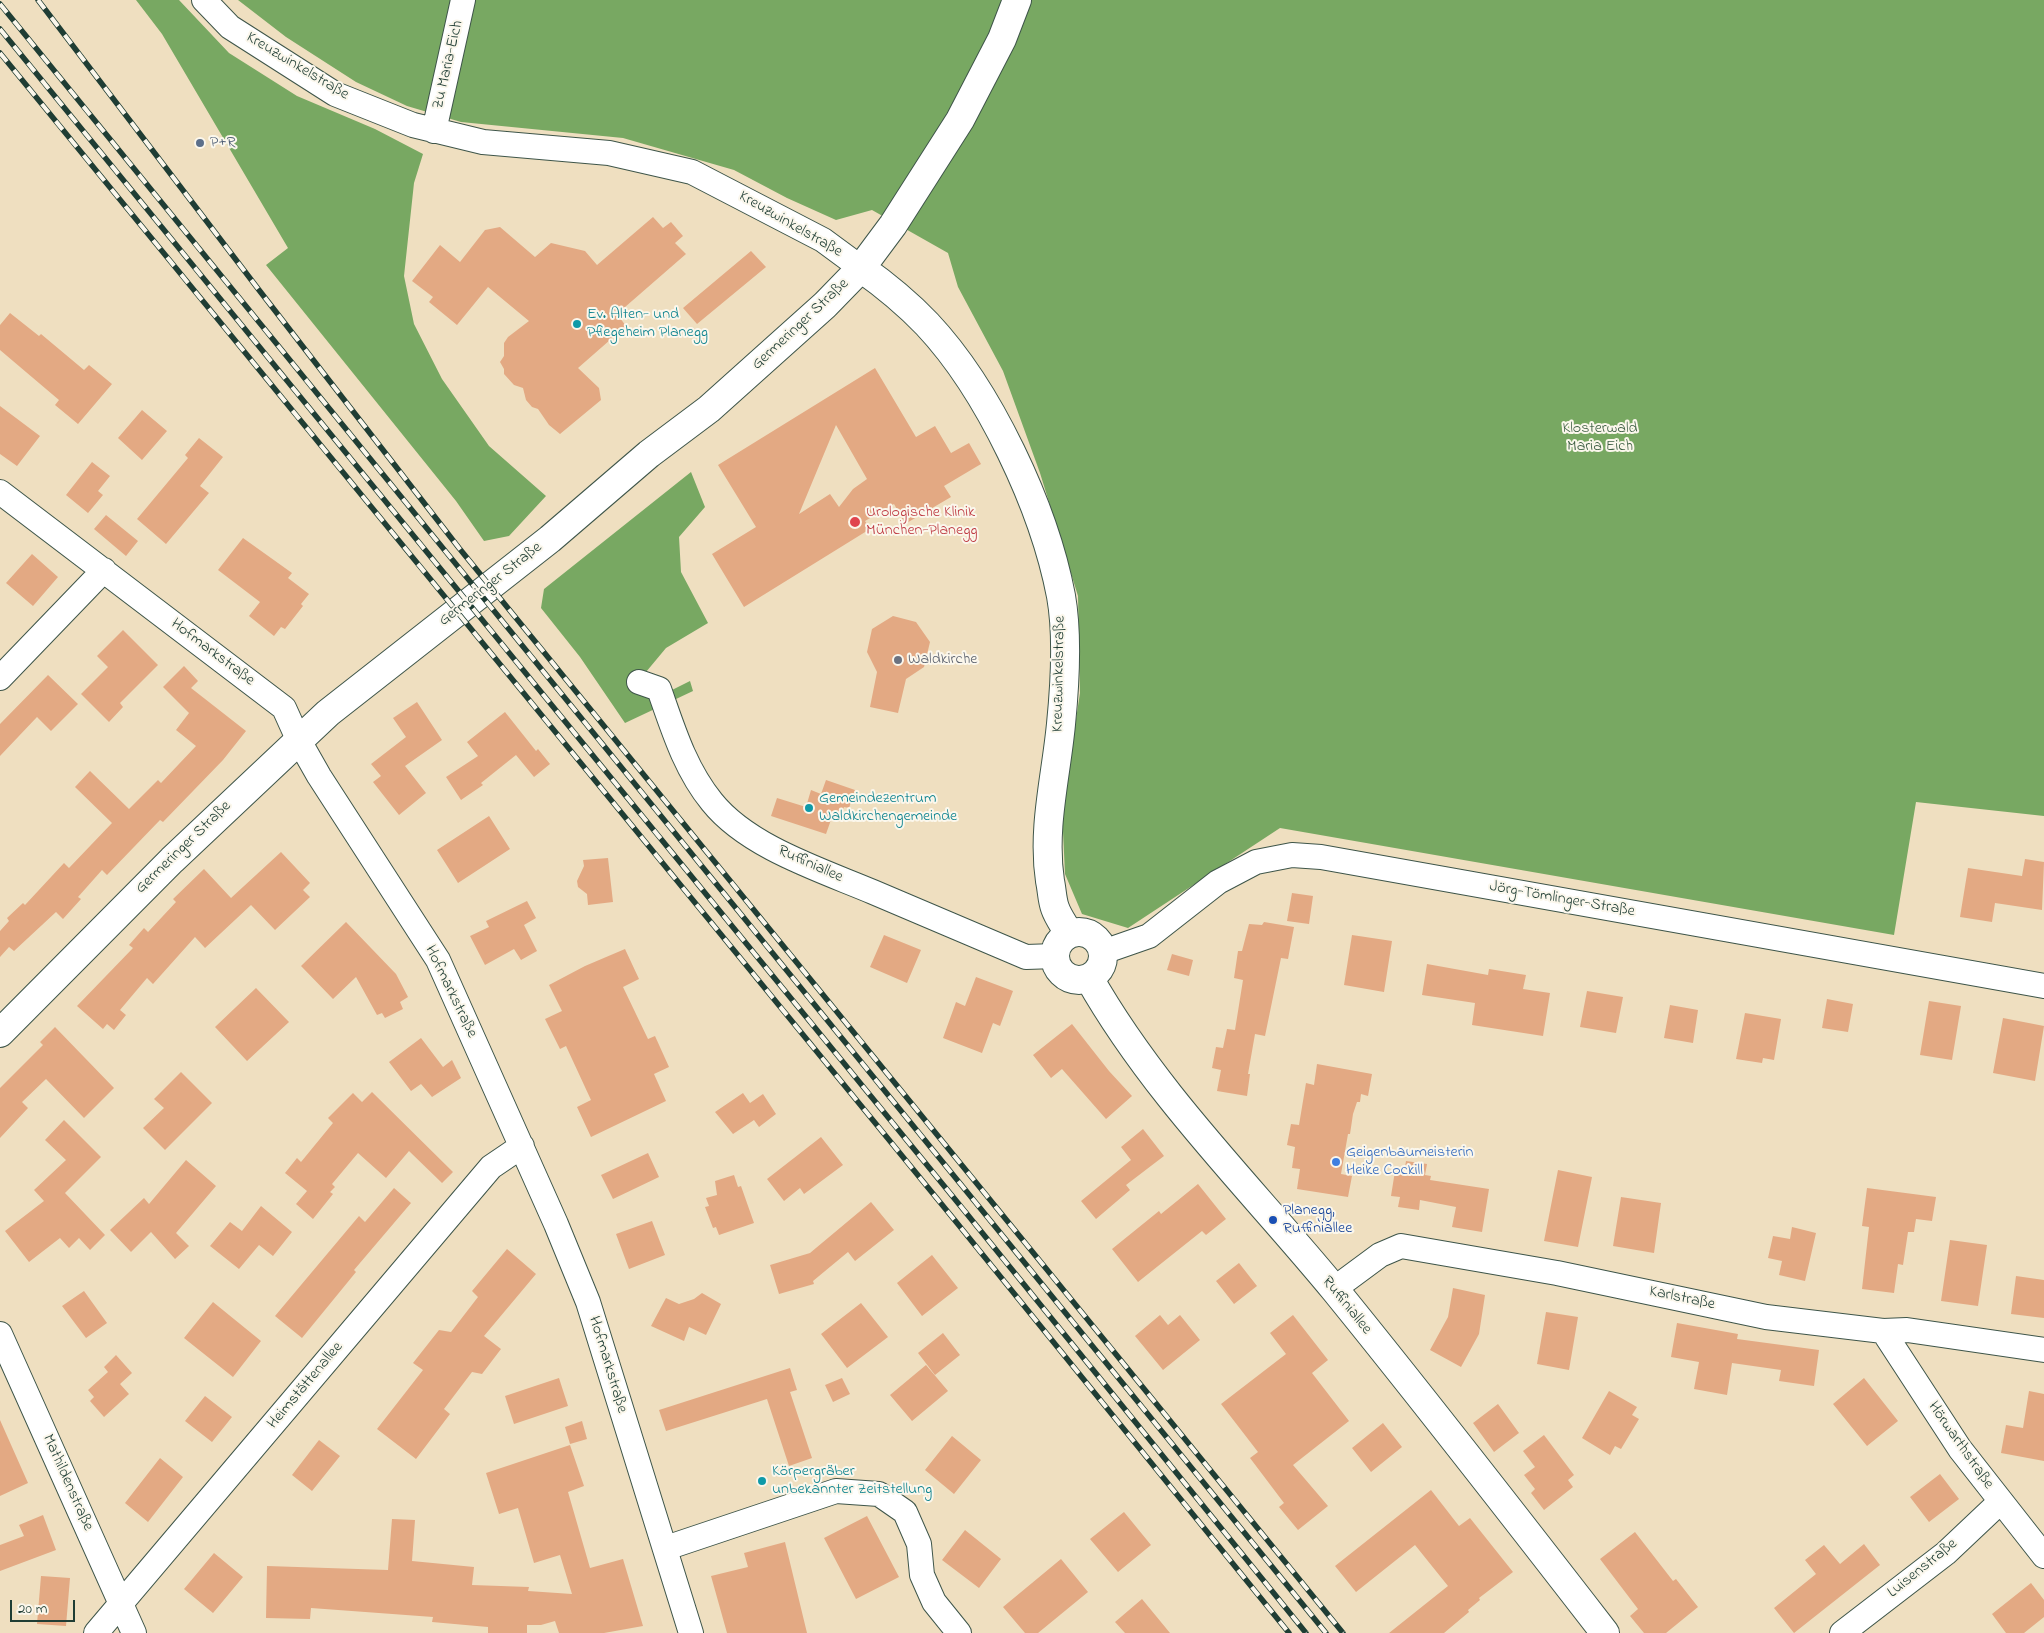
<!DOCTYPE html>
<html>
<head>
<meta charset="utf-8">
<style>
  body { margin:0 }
  #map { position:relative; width:2044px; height:1633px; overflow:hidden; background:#efdfc0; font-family:"Indie Flower",sans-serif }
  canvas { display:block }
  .scale { position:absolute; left:10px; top:1600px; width:65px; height:22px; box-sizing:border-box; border:2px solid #1f3d34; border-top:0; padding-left:6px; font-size:15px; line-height:18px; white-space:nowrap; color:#1f3d34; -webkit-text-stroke:4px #fbf7ec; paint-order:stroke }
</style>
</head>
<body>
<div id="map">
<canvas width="2044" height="1633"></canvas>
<div class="scale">20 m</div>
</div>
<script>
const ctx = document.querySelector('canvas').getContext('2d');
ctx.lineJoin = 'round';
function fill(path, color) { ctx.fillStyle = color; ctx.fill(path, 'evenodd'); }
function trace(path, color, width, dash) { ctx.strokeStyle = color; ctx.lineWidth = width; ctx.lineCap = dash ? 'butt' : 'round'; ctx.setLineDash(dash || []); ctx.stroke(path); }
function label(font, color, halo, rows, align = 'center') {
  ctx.font = font + ' "Indie Flower",sans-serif'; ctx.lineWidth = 4; ctx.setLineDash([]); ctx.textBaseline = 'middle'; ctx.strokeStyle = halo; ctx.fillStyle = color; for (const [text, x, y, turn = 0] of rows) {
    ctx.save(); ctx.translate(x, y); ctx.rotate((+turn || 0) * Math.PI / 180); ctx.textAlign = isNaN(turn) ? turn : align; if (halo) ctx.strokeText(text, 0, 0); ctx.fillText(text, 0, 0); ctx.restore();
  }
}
fill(new Path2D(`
  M136,0H179L229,53L297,96L375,129L423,154L414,183L404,276L414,324L442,379L489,446L546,496L509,536L484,541L456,501L266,265L288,248L162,34Z
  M238,0H2044V816L1916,802L1894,935L1280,828L1128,928L1082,914L1065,874L1062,810L1080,693L1078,596L1040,473L1003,371L958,287L948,253L872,210L836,220L787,198L734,170L623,138L461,122L407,106L356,82L286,37Z
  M691,472L705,507L679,537L681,572L708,623L666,648L646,672L670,691L690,681L693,691L625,723L580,657L541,608L544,589Z`), '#78a862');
fill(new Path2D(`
  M653,217L663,228L671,222L683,236L675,243L686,254L617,314L626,326L578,368L599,388L601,400L560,434L549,425L538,409L532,407L526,400L523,388L514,385L504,374V369L500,362L504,356V343L508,337L529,321L488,287L457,325L429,302L433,297L412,281L440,245L460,262L485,230L500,227L535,257L551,243L585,251L597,265Z
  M751,251L766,267L697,324L683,308Z
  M10,313L39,336L41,334L84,370L89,365L112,384L78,424L55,405L59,400L0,350V325Z
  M875,368L916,437L935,426L951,453L969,443L981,464L944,486L951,497L905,524L894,504L865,521L870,529L744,607L712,554L756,527L718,465ZM836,425L867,479L853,489L839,507L830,494L799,514Z
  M0,406L40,436L17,466L0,454Z
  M142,410L167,431L142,460L118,438Z
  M199,438L223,457L200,486L209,493L166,544L137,519L188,458L185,455Z
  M92,462L110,476L98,491L103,495L88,513L66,495Z
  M106,515L138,541L126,556L94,529Z
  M243,538L292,573L288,578L309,594L301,604L303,606L285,629L281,627L274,636L249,616L260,602L218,570Z
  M32,554L58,577L33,606L6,583Z
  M893,616L916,622L930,642L924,667L906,679L898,713L870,707L877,672L867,652L872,629Z
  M123,630L158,665L120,703L123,707L109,722L81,694L108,667L97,656Z
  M184,666L198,681L191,688L246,731L223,760L163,822L160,820L107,875L102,870L78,897L81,899L63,919L56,912L14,951L9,947L0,957V931L9,921L7,918L23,903L25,905L64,863L69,868L112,823L75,787L90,771L129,809L158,780L161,783L196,746L176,730L189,713L163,687Z
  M48,675L78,704L51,731L37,717L0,756V724Z
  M417,702L442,740L405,766L426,793L399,815L373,782L381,776L371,764L406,737L393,718Z
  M505,712L536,751L538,749L550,764L534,777L516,755L481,783L483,785L461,800L446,777L478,756L467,742Z
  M826,780L855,790L849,808L844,807L840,819L832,817L826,834L771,816L777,798L806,807L811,790L821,794Z
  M489,816L510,849L458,883L437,850Z
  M281,852L310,883L303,890L310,897L275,930L251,905L205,948L195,937L153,984L147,978L120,1010L126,1015L114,1030L107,1024L103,1029L77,1006L133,948L129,945L144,928L148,932L176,902L173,899L204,869L231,898Z
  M608,858L613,902L588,905L587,894L578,887L577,881L584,866L583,860Z
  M2025,859L2044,862L2042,910L1995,903L1992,922L1960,917L1968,868L2022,876Z
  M1292,893L1313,896L1309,924L1287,921Z
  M527,901L536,918L524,925L537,951L521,960L514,949L485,965L470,936L489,927L486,921Z
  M346,922L396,974L408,997L400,1002L403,1009L385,1018L382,1013L377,1015L356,977L333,999L301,966Z
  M1264,922L1294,927L1288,959L1281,958L1265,1036L1255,1034L1248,1074H1250L1247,1096L1217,1091L1221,1070L1212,1068L1216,1047L1223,1048L1227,1029L1235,1030L1243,980L1234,978L1238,951H1242L1249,924L1262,925Z
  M884,935L921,950L907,983L870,967Z
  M1352,935L1392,941L1384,992L1344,985Z
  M625,949L639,979L623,987L648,1039L655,1036L669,1067L654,1074L666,1101L591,1137L577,1107L591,1100L566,1046L560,1049L545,1019L562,1011L549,985L585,966Z
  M1172,954L1193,960L1189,976L1167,970Z
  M1427,964L1488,975L1489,969L1526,975L1523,989L1550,993L1543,1036L1472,1025L1475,1003L1422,995Z
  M976,977L1013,991L1000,1026L993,1023L982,1053L943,1038L956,1002L965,1006Z
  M256,988L289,1022L247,1061L215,1027Z
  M1587,991L1623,997L1616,1033L1580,1027Z
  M1827,999L1853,1004L1848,1032L1822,1028Z
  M1929,1001L1961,1006L1952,1060L1920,1055Z
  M1670,1005L1698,1010L1693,1043L1664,1038Z
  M1745,1013L1781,1019L1774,1060L1763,1058L1762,1063L1736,1059Z
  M2003,1018L2044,1026L2035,1081L1993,1073Z
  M1072,1024L1109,1071L1132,1096L1106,1119L1062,1069L1051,1078L1033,1055Z
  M55,1027L114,1088L84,1118L46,1079L22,1102L28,1108L0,1138V1088L43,1045L40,1042Z
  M421,1038L443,1067L452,1060L461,1078L432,1097L421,1084L411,1091L389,1062Z
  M1317,1064L1372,1074L1368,1096L1361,1094L1360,1102H1357L1353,1114L1350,1134H1348L1341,1174L1352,1176L1348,1197L1297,1189L1300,1169L1292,1168L1295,1147L1287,1145L1291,1124L1299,1125L1306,1083L1314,1085Z
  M181,1072L212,1103L165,1150L143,1128L164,1108L154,1099Z
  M372,1092L453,1172L442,1183L409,1151L386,1178L358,1153L332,1184L335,1187L330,1192L333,1194L313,1219L296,1204L307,1191L285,1173L297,1158L301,1162L333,1123L328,1118L353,1093L362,1102Z
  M743,1093L750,1103L763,1094L776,1114L759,1127L754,1120L733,1134L715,1112Z
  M64,1120L101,1157L65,1193L105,1235L90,1250L79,1238L69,1248L60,1238L29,1262L5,1231L44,1201L34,1190L66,1160L45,1140Z
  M1143,1129L1164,1156L1126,1185L1130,1190L1096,1219L1081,1201L1131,1160L1121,1147Z
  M821,1137L843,1165L804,1194L800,1188L784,1201L767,1179Z
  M648,1153L659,1177L613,1199L601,1175Z
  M186,1160L216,1186L176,1233L189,1246L175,1259L151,1232L131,1252L110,1230L144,1198L149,1204Z
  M1406,1161L1427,1164L1425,1175L1431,1176L1430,1180L1489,1189L1482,1232L1452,1227L1456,1207L1420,1200L1419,1210L1398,1207L1400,1197L1391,1196L1395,1171L1404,1173Z
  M1558,1170L1592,1177L1578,1247L1544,1241Z
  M734,1175L738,1187L741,1186L754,1223L719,1235L716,1227L713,1228L705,1207L709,1206L706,1198L717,1195L715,1181Z
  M1198,1184L1226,1219L1206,1235L1202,1231L1138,1282L1112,1249L1159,1211L1161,1214Z
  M394,1188L411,1203L354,1270L356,1272L302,1338L275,1316L359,1216L365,1222Z
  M1867,1188L1936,1197L1932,1221L1916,1219L1914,1232H1908L1903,1265L1898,1264L1894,1293L1862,1289L1869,1227L1862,1226Z
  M1621,1197L1661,1203L1654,1253L1613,1246Z
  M871,1202L894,1230L855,1261L848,1252L813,1281L814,1284L779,1294L770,1265L810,1253Z
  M261,1206L292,1232L273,1256L259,1245L239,1269L210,1246L230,1222L242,1231Z
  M652,1221L665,1255L629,1269L616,1234Z
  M1792,1227L1816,1233L1805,1281L1779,1275L1782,1261L1768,1258L1773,1236L1790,1239Z
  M1950,1240L1987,1245L1978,1306L1941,1301Z
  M507,1249L536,1274L484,1336L501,1349L482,1374L472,1372L444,1409L450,1414L416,1459L377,1429L423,1370L413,1363L439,1330L451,1332L478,1297L472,1291Z
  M932,1255L958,1288L922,1316L897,1283Z
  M1239,1263L1257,1286L1234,1304L1216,1281Z
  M2016,1276L2044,1280V1318L2011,1314Z
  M1453,1288L1485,1295L1479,1334L1461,1367L1430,1350L1448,1317Z
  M84,1291L107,1323L86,1338L62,1306Z
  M702,1293L721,1304L706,1335L689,1327L684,1341L651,1326L666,1298L679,1304L694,1299Z
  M213,1302L261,1341L233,1377L184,1338Z
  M861,1303L888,1337L847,1368L821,1334Z
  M1546,1312L1578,1317L1569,1370L1537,1364Z
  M1160,1315L1168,1325L1180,1315L1200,1340L1163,1370L1135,1336Z
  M1293,1315L1328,1360L1312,1373L1349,1421L1293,1465L1328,1506L1298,1530L1279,1507L1284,1503L1250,1458L1258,1452L1221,1404L1286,1354L1270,1333Z
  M1677,1323L1738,1334L1737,1339L1819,1350L1814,1386L1779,1381L1781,1370L1732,1363L1727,1395L1694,1389L1699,1362L1671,1357Z
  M943,1333L960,1355L935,1375L918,1353Z
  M116,1355L132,1373L120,1384L129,1394L104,1417L90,1401L94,1397L88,1390L108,1372L104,1367Z
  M926,1365L948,1391L912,1421L890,1395Z
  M790,1368L797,1390L790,1392L812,1458L789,1466L767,1399L666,1431L659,1410Z
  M559,1378L568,1406L514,1424L505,1396Z
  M842,1378L850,1394L833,1402L825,1385Z
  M1864,1378L1898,1421L1867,1446L1833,1404Z
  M1609,1391L1637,1407L1632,1415L1639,1419L1621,1449L1615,1446L1610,1455L1582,1438Z
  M2029,1391L2044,1394V1461L2001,1453L2006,1425L2023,1428Z
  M205,1396L232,1417L212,1442L185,1421Z
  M1498,1404L1519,1433L1494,1452L1473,1423Z
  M0,1420L28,1483L0,1496Z
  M582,1421L587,1439L570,1444L565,1427Z
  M1383,1423L1402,1447L1371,1472L1352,1448Z
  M1544,1435L1574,1475L1568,1480L1573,1487L1544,1510L1531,1493L1535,1489L1524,1475L1535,1467L1523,1451Z
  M952,1436L981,1460L954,1494L925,1470Z
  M319,1440L340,1456L312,1491L292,1475Z
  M570,1445L584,1486L568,1492L590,1568L623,1559L643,1626L604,1633H559L555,1621L541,1625H527V1633H488V1627L432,1622L433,1617L311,1608L310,1619L266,1618L267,1566L388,1570L392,1519L415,1520L412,1561L474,1567L472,1585L529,1587L528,1591L572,1594L560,1555L534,1563L518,1508L499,1514L486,1473Z
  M160,1458L183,1477L148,1522L125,1503Z
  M1940,1474L1959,1499L1929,1522L1910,1497Z
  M1431,1490L1459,1526L1470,1518L1513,1572L1479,1598L1480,1600L1468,1610L1469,1612L1444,1633H1389L1448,1586L1415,1545L1356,1592L1335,1566Z
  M1124,1512L1151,1545L1118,1572L1090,1539Z
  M43,1515L56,1550L0,1571V1545L24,1536L19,1525Z
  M867,1516L899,1577L856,1599L824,1538Z
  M965,1530L1001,1559L979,1588L942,1560Z
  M1635,1532L1673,1581L1676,1579L1698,1607L1666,1633H1644L1630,1616L1638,1609L1600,1559Z
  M785,1542L807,1633H727L711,1576L748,1567L744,1553Z
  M1864,1544L1880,1565L1794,1633L1774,1608L1816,1574L1805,1560L1824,1545L1840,1564Z
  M214,1553L243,1577L213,1613L184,1589Z
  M1061,1559L1088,1592L1038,1633H1025L1003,1607Z
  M41,1576L70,1578L66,1626L37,1624Z
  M2031,1583L2044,1600V1617L2024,1633H2006L1992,1614Z
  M1142,1599L1170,1633H1125L1115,1622Z`), '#e3a983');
const street = new Path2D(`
  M204,0L230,27L335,94L413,125L483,142L609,153L692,172L823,240L861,268
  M434,131L463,0
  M0,492L284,708L298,739L319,776L438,960L556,1224L588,1302L691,1633
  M0,678L104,570
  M639,682L659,689C673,729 685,769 712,802C748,847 821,870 873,892C924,914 975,935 1026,957L1055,956
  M1103,952L1149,936L1218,882L1256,862L1292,855L1321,857L2044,986
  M1334,1289L1380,1255L1401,1246L1557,1273L1766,1317L1883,1331L1907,1330L2044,1350
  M1883,1331L1960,1449L2044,1556
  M0,1334L134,1633
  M666,1548L836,1491L879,1494L905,1512L919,1544L922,1575L934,1602L959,1633
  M96,1633L491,1167L522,1146
  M1842,1633L1946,1553L2000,1502`);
const secondary = new Path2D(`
  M861,268C885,285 907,303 927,324C989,390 1044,507 1061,596C1068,635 1065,684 1061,724C1056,777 1042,828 1050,881C1052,890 1052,900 1055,908C1058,917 1065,926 1069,934
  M1055 956a24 24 0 1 1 48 0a24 24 0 1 1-48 0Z
  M1089,978C1154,1093 1251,1188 1335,1290C1427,1403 1516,1518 1605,1633
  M0,1033L172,860L328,713L550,539L649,454L709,409L825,305L861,268L893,225L960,120L1002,39L1017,0`);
trace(street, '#3e5549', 26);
trace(secondary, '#3e5549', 30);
trace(street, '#fff', 24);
trace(secondary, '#fff', 28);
const rail = new Path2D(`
  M38,0L259,290L459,548L1343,1633
  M0,4L1326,1633
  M0,29L967,1214L1306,1633
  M0,53L957,1223L1289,1633`);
trace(rail, '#1f3d34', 5.5);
trace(rail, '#fbf7ec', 4, [11]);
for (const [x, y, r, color] of [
  [200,143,5,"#5c6f8a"],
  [577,324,5,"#0f9aa8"],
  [855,522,6,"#e0444e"],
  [898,660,5,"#6b7280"],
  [809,808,5,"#0f9aa8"],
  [1336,1162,5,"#3f7fe0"],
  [1273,1220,5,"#1a4fb4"],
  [762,1481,5,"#0f9aa8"]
]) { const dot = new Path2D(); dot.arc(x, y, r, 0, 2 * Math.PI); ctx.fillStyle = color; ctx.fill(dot); trace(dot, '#fbf7ec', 2); }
label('16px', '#1f3d34', '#fbf7ec', [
  ["Zu Maria-Eich",449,65,-77],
  ["Kreuzwinkelstraße",297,67,31],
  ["Kreuzwinkelstraße",790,225,30],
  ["Germeringer Straße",801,325,-43],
  ["Germeringer Straße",491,585,-38],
  ["Hofmarkstraße",212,653,37],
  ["Kreuzwinkelstraße",1060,674,-89],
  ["Germeringer Straße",184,848,-44],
  ["Ruffiniallee",810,865,24],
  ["Jörg-Tömlinger-Straße",1562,900,10],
  ["Hofmarkstraße",450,992,64],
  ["Karlstraße",1682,1299,12],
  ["Ruffiniallee",1346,1306,51],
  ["Hofmarkstraße",607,1365,73],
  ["Heimstättenallee",306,1386,-50],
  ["Hörwarthstraße",1960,1446,55],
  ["Mathildenstraße",67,1483,66],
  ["Luisenstraße",1923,1569,-39]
]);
label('16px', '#4e5e75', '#fbf7ec', [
  ["P+R",210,143]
], 'left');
label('16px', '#0d838f', '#fbf7ec', [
  ["Ev. Alten- und",587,315],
  ["Pflegeheim Planegg",587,333],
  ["Gemeindezentrum",819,799],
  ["Waldkirchengemeinde",819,817],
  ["Körpergräber",772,1472],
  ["unbekannter Zeitstellung",772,1490]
], 'left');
label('16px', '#3d5e43', '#fbf7ec', [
  ["Klosterwald",1600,429],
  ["Maria Eich",1600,447]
]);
label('16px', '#be3a42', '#fbf7ec', [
  ["Urologische Klinik",866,513],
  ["München-Planegg",866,531]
], 'left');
label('16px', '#5b616d', '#fbf7ec', [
  ["Waldkirche",908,660]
], 'left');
label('16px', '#366cbe', '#fbf7ec', [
  ["Geigenbaumeisterin",1346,1153],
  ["Heike Cockill",1346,1171]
], 'left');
label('16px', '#164399', '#fbf7ec', [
  ["Planegg,",1283,1211],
  ["Ruffiniallee",1283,1229]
], 'left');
</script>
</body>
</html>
